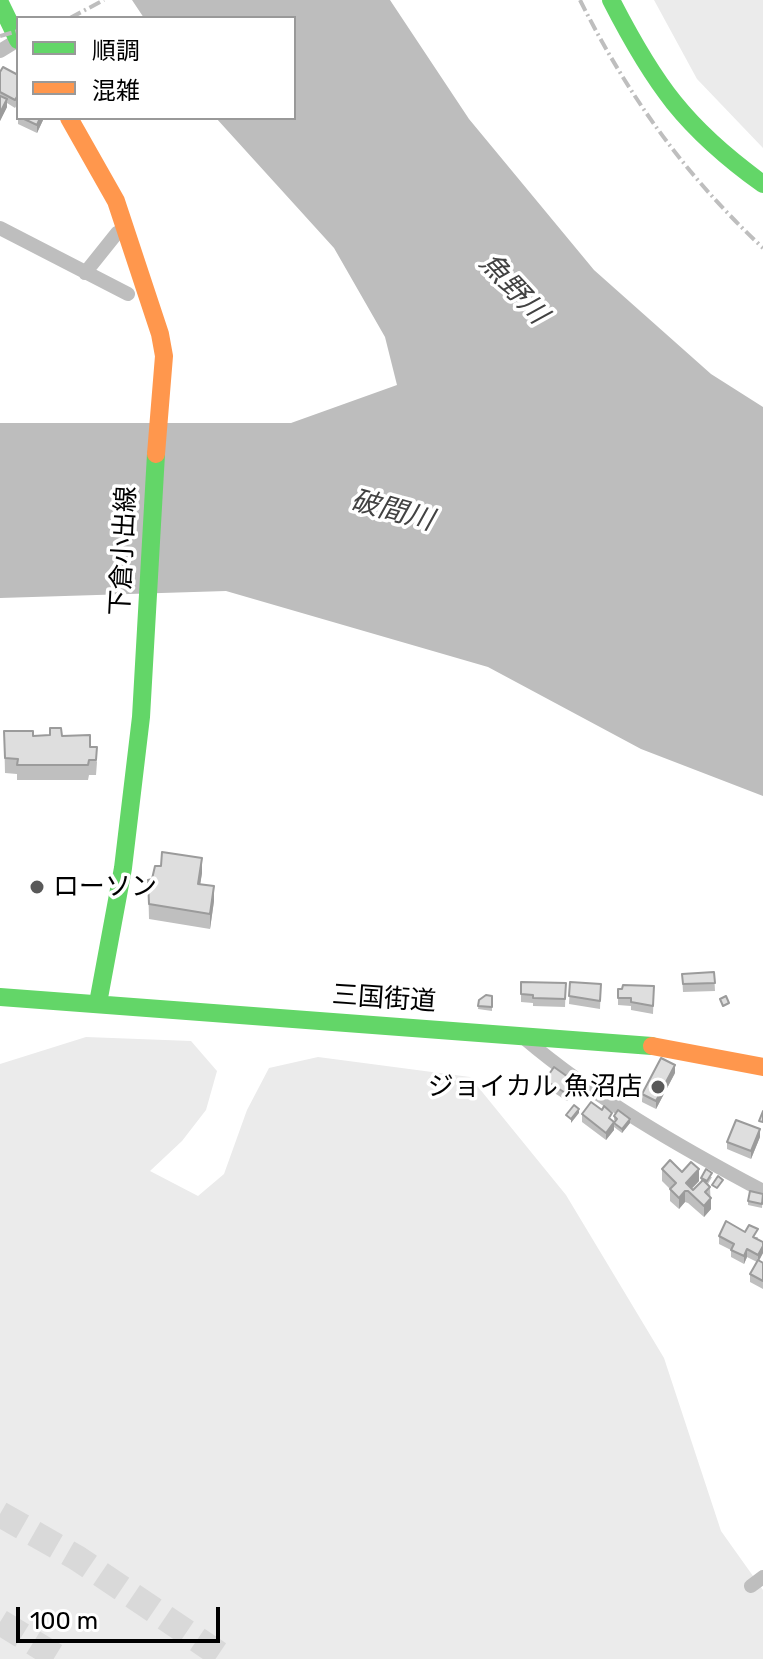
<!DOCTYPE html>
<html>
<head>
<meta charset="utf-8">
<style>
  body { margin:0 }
  #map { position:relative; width:763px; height:1659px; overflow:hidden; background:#fff; font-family:Rubik,"Noto Sans JP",sans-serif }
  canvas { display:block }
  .legend { position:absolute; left:16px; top:16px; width:280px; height:104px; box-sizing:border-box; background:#fff; border:2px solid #999; margin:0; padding:10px 14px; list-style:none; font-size:24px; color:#000 }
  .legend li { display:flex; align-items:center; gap:16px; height:40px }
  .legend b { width:40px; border:2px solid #999 }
  .scale { position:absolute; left:16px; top:1607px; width:204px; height:36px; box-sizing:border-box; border:4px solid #000; border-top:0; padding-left:10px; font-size:24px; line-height:28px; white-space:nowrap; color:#000; -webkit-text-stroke:6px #fff; paint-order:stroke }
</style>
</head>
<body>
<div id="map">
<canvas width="763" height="1659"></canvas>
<ul class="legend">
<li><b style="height:10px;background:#63d668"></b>順調</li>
<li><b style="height:10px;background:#ff974d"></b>混雑</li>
</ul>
<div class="scale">100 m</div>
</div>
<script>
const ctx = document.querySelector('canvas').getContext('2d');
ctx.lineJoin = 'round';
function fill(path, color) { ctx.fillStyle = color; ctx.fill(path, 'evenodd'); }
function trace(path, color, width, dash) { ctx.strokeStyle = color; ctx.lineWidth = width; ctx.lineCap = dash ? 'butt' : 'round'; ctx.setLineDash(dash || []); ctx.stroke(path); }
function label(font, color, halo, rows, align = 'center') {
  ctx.font = font + ' Rubik,"Noto Sans JP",sans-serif'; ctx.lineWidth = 7; ctx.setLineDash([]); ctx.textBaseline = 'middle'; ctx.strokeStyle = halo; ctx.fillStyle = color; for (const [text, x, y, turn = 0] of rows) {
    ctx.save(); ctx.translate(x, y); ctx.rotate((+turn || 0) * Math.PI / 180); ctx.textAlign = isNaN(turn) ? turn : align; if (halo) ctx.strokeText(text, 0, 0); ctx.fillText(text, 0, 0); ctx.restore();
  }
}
fill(new Path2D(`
  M654,0H763V148L697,79Z
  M86,1037L191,1041L217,1071L206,1110L182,1141L150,1171L198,1196L224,1174L247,1110L269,1068L318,1057L470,1077L566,1195L664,1358L721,1531L763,1590V1659H0V1064Z`), '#ebebeb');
fill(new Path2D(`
  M132,0H390L469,119L594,270L711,374L763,407V796L641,749L488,667L226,591L0,598V423H291L397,385L385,337L334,248L216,118H294V18H144Z`), '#bdbdbd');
trace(new Path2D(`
  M0,1514L77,1558L226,1659
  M0,1622L60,1659`), '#d9d9d9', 26, [26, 13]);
trace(new Path2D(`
  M0,51L18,40
  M0,228L128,294
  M85,273L117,233L126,230
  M524,1038C596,1099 680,1147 763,1191
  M751,1586L763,1577`), '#bebebe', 14);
trace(new Path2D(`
  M611,0C654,84 685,128 763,184
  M0,3L18,40
  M0,997L652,1046
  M98,1003L123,868L141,717L156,454`), '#63d668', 18);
trace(new Path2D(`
  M69,118L116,201L160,334L164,356L156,454
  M652,1046L763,1067`), '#ff974d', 18);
trace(new Path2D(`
  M580,0C628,96 685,175 763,248
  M70,18L104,0
  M0,36L18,31`), '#bebebe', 4, [12, 4, 2, 4]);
fill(new Path2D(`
  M0,72L18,103L15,108L7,103V107L0,121Z
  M18,116V118H44L37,133L18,124Z
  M4,731L90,747L97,762L96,775H89L88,780H17V774L5,773Z
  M202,873L200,884L214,901L210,929L149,919L148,880Z
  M714,972L715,991L683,992L682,974Z
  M521,982L566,983L565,1007L533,1006V1003L521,1002Z
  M570,982L601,984L600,1009L569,1004Z
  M654,986L653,1014L631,1010V1006L618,1005V989Z
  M492,996V1011L478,1009L479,1000Z
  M675,1073L656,1109L642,1102V1094Z
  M545,1080L575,1089L567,1101L545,1087Z
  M582,1114L614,1122L615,1121L614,1120V1116L630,1123L622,1133L614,1127V1130L606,1140L582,1122Z
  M760,1137L751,1159L727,1149V1142Z
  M662,1169L682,1172L699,1181L692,1189L693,1190L701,1182V1178L712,1177L708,1184L710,1187L711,1209L704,1217L688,1203L685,1202L679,1209L670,1201V1189L662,1181Z
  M763,1194L762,1208L748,1205V1201Z
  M719,1236L758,1237L757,1239L763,1253L759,1261L763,1263V1289L750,1282V1274L757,1262L747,1257L744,1264L731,1257V1250L719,1244Z`), '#bfbfbf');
fill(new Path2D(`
  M7,99V107L0,121V113Z
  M40,118H44L37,133V125Z
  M202,858V873L198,899V884Z
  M214,886V901L210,929V914Z
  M675,1065V1073L656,1109V1101Z
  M575,1082V1089L567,1101V1094Z
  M579,1109V1113L571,1123V1119Z
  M630,1119V1123L622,1133V1129Z
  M614,1122V1130L606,1140V1133Z
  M760,1129V1137L751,1159V1151Z
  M699,1169V1181L688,1192L686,1183Z
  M685,1191V1202L679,1209V1198Z
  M711,1198V1209L704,1217V1206Z
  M763,1246V1253L758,1262V1255Z
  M747,1249V1257L744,1264V1256Z`), '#9b9b9b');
const building = new Path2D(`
  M3,67L18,75V95L15,100L0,92V72Z
  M0,96L7,99L0,113Z
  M22,118H40L37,125Z
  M50,728H61L62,736L90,735V747H97L96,760H89L88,765H17L18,759L5,758L4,731H33V736L50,735Z
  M162,852L202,858L198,884L214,886L210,914L149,904L148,880L152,879L155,866H161Z
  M714,972L715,983L683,984L682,974Z
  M521,982L566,983L565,999L533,998V995L521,994Z
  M570,982L601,984L600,1001L569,996Z
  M623,985L654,986L653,1006L631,1002V998H618V989H622Z
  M486,995L492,996V1007L478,1006L479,1000Z
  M726,996L729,1003L723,1006L720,999Z
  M661,1058L675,1065L656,1101L642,1094Z
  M554,1067L575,1082L567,1094L545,1080Z
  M591,1102L602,1110L604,1106L612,1113L609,1118L614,1122L606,1133L582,1114Z
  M574,1105L579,1109L571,1119L566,1115Z
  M618,1110L630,1119L622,1129L614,1123L617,1119L614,1116Z
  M763,1111V1122L759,1121Z
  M736,1120L760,1129L751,1151L727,1142Z
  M670,1160L682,1172L691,1162L699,1169L686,1183L693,1190L703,1180L710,1187L705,1192L711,1198L704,1206L688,1191H685L679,1198L670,1189L676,1183L662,1169Z
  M706,1169L712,1173L707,1181L701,1178Z
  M718,1176L723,1180L717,1188L712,1185Z
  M750,1191L763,1194L762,1204L748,1201Z
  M726,1221L745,1232L749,1225L758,1229L753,1237L763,1242V1246L758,1255L747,1249L744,1256L731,1250L734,1244L719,1236Z
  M758,1260L763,1263V1281L750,1274Z`);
fill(building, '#dedede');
trace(building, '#9b9b9b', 2);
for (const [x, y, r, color] of [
  [37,887,8,"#595959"],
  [658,1087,8,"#595959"]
]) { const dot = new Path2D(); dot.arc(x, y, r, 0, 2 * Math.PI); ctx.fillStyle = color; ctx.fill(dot); trace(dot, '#fff', 3); }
label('26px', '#000', '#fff', [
  ["下倉小出線",124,551,-87],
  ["三国街道",384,999,4]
]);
label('26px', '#000', '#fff', [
  ["ローソン",53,887],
  ["ジョイカル 魚沼店",642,1087,"right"]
], 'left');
label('italic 28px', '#424242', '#fff', [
  ["魚野川",513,289,47],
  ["破間川",392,511,15]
]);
</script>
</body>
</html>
